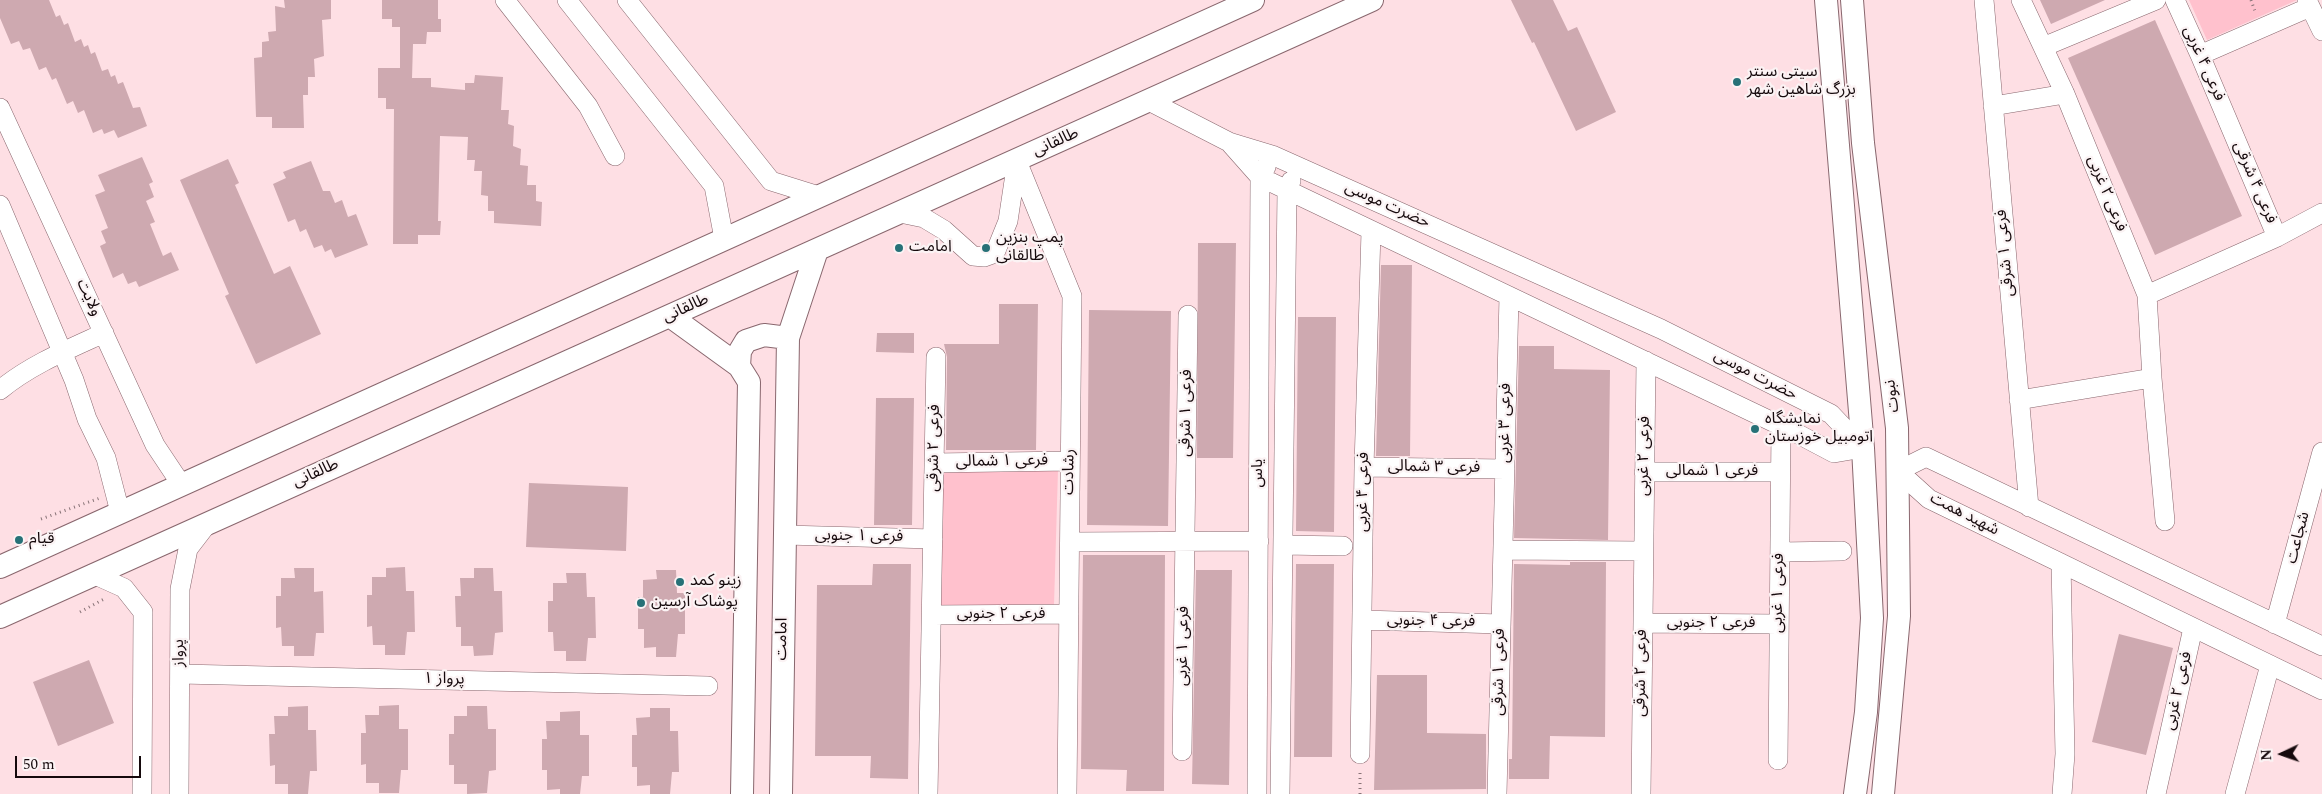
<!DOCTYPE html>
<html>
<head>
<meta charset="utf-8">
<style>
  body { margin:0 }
  #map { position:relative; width:2322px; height:794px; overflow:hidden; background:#fedfe4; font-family:Spectral,serif }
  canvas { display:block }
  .north { position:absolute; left:2257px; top:729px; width:50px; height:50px; -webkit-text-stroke:4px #fbf3f4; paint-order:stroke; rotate:267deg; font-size:14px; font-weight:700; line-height:20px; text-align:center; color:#15090c }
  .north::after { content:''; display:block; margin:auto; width:18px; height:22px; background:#15090c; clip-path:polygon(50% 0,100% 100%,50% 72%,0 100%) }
  .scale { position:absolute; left:15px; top:756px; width:126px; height:22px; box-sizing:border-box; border:2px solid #15090c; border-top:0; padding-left:6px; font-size:15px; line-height:18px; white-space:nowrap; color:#15090c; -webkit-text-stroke:4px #fbf3f4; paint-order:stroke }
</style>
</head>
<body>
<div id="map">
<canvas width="2322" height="794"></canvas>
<div class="north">N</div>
<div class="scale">50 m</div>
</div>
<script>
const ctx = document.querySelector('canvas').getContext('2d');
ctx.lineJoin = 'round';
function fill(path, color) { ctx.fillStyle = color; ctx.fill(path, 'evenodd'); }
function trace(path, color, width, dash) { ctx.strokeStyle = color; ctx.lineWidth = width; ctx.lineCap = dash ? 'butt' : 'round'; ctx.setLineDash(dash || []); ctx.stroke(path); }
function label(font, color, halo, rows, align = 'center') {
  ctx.font = font + ' Spectral,"Noto Sans Arabic",serif'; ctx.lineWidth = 4.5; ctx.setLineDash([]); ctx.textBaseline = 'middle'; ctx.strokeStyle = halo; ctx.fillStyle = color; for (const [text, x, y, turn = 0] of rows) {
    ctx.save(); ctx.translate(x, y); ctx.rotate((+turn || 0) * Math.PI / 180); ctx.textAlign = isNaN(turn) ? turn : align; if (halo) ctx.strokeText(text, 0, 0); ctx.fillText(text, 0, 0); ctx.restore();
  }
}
fill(new Path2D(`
  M2189,0H2297L2207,40Z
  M942,469L1058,470L1054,605H941Z`), '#ffc1cd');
fill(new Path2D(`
  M0,0H49L56,17L60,15L64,25L68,23L75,42L81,39L84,47L88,45L91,54L95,52L102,71L108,69L111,77L115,75L118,84L123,82L133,108L140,107L147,126L118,138L114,130L104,134L102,129L93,133L84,110L78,113L73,101L67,104L56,78L52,80L46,67L39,70L30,48L23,50L19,41L11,44L0,18Z
  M284,0H331V19L322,20L324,56L314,59L315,77H308V95H303L304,128H272V117H256L254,58L262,57V42L269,41L268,32L276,31L275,6L285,8Z
  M382,0H438V19H441V32H427L426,44H413L412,78H431V87L465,90V83H474L475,75L503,77L501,110H509L508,124L514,126L513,146L521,149L520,165L528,166L527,185H536V201L542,202L541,226L494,223V211H488V196L481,195L482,171H474L475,160H467L468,137L440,136L438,221H441L440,235H418V244H393L394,109H386V98H378V68H400V27H392V19H382Z
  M1511,0H1553L1568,31L1577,27L1616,112L1576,131L1534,42L1532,43Z
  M2040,0H2105L2051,24Z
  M2155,20L2242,216L2155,255L2068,58Z
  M142,157L153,182L149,184L154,197L146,201L155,222L150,224L163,256L171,252L179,270L139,287L136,281L128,284L123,273L113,278L100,246L106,243L101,231L108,228L95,195L105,191L98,175Z
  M228,159L239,183L235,185L274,274L290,266L321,334L256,364L225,296L229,294L180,180Z
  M311,161L323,191H330L335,203L342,200L348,217L356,214L368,245L335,258L331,249L325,252L322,245L314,248L306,229L300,232L295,219L288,222L273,184L286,178L283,172Z
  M1198,243H1236L1233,458H1197Z
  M1381,265H1412L1410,456H1376Z
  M999,304H1038L1036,450H946L947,357L944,344H999Z
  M1089,310L1171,311L1168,526L1087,525Z
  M1298,317H1336L1334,532L1296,531Z
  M877,333H914V353L876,352Z
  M1519,346H1554V369L1610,370L1608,540L1514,538Z
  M876,398H914L912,525H874Z
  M529,483L628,487L626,551L526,547Z
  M1083,555H1165L1164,791H1126L1127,770L1081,769Z
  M1570,562H1606L1605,737L1550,736L1549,779H1509V759H1512L1514,564L1570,565Z
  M873,564H911L908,779L870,778L871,756H815L817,585H872Z
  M1296,564H1334L1332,757H1294Z
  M405,567L406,591H414L415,632H407L405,655H385V645H373L372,626L367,627V595H372V577H386V568Z
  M294,568H314V592L323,591L324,633H316L314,656H294V646H282L281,627L276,628V596H281V578H295Z
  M474,568H493L494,591H502L503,632L495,633L493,655L474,656L473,646H461V627H456L455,596H461L460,578H474Z
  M656,570H676L677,593H685V634H678L676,657H656V647L644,648V629H638V597H643V580L657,579Z
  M1196,570H1232L1229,785L1192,784Z
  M566,573H586L587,597H595L596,638H588L586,661H566V651H554L553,632H548V601H553V583H567Z
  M2119,634L2173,648L2146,755L2092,742Z
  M89,660L114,723L58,746L33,682Z
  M1377,675H1427V733L1486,734V789L1374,790Z
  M399,705V729H408V770H401L399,793H379V783H366V764L361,765V733H366L365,715H379V706Z
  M308,706V730H316L317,771H310L308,794H288V784H275V765L270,766L269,734H275L274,716H288V707Z
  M467,706H487L488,729H496V770L489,771L487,793L467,794V784H454V765H449V734H454V716H467Z
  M650,708H670V731H678L679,772H672L670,794H650V785L637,786V767H632V735H637L636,718L650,717Z
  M580,711V735H589V776H582L580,794H560V789L547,790V770H542V739H547L546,721H560V712Z`), '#cea9b0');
const minor = new Path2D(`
  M505,0L588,106L615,156
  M567,0L714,186L724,239
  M627,0L771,181L819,196
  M1984,0L2029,507
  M2021,0L2065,94L2147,295L2152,378L2165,521
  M2175,0L2200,55L2277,237
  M2307,0L2322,31
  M2043,47L2156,0
  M2200,55L2310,7
  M1149,101L1229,142L1272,155L1661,329L1831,414L1863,448
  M1993,106L2065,94
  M0,108L155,445L181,484
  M1229,142L1260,177L1798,434L1834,453L1863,448
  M1017,161L1072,296L1067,794
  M0,205L74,380L87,419L106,458L120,512
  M900,213L924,218L944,230L973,256L984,257L995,253L1008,221L1017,161
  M2147,295L2277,237L2322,213
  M0,390C30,365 69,349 104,333
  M2019,400L2152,378
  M934,463L1070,461
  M1364,467L1505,469
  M1644,472H1780
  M785,535L933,539
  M1070,542L1259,541
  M1283,545L1343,546
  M1503,550L1643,551
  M1780,552L1842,551
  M2061,563L2065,754L2062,794
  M93,574L124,588L143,612L142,794
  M932,615L1069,614
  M1362,620L1501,624
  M1643,623L1779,624
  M2275,624L2322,452
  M2322,646L1926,457L1898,471L1929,499L2322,690
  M180,674L708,686
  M1182,751L1188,315
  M1360,754L1364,467L1371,231
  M1778,760L1781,426
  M179,794L180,589L188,549L208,523
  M928,794L936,357
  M1257,794L1260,177L1266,167
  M1280,794L1287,190L1291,181
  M1497,794L1509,296
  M1641,794L1646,361
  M2156,794L2193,628
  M2235,794L2270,665`);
const major = new Path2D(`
  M1826,0L1863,448L1872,618L1866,712L1855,794
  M1852,0L1863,143L1897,428L1899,616L1883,794
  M670,316L739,366L749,382L742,794
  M739,366L740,351L746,341L764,335L788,338
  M0,567L1253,0
  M0,617L1372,0
  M781,794L788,338L817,250`);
trace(minor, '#89676e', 20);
trace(major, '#89676e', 24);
trace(new Path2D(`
  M2251,0L2256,14
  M41,519L100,498
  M80,612L106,598
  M1360,794V770`), '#887377', 3, [1, 4]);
trace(minor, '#fff', 19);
trace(major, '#fff', 22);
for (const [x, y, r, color] of [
  [1737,82,5,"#277177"],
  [899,248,5,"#277177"],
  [986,248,5,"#277177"],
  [1755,429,5,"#277177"],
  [19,540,5,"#277177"],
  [680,582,5,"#277177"],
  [641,603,5,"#277177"]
]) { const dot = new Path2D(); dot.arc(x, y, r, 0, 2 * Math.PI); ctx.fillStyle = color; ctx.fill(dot); trace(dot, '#fbf3f4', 2); }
label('16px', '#15090c', '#fbf3f4', [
  ["فرعی ۴ غربی",2203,64,66],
  ["طالقانی",1056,143,-24],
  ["فرعی ۴ شرقی",2254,183,67],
  ["فرعی ۲ غربی",2106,194,68],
  ["حضرت موسی",1387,206,24],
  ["فرعی ۱ شرقی",2006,253,-95],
  ["ولایت",88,298,65],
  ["طالقانی",686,309,-24],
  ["حضرت موسی",1755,376,27],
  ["نبوت",1893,396,-97],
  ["فرعی ۱ شرقی",1187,413,-89],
  ["فرعی ۳ غربی",1506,423,-89],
  ["فرعی ۲ شرقی",935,448,-89],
  ["فرعی ۲ غربی",1645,456,-89],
  ["فرعی ۱ شمالی",1002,462,-1],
  ["فرعی ۳ شمالی",1434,468,1],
  ["رشادت",1070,472,-89],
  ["فرعی ۱‍ شمالی",1712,472],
  ["یاس",1259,473,-90],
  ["طالقانی",316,474,-24],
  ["فرعی ۴ غربی",1364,492,-89],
  ["شهید همت",1964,515,27],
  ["فرعی ۱ جنوبی",859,537,1],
  ["شجاعت",2299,538,-75],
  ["فرعی ۱ غربی",1779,593,-89],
  ["فرعی ۲ جنوبی",1001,615],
  ["فرعی ۴ جنوبی",1431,622,1],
  ["فرعی ۲ جنوبی",1711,624],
  ["امامت",783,639,-89],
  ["فرعی ۱ غربی",1184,646,-89],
  ["پرواز",180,653,-90],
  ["فرعی ۱ شرقی",1500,672,-89],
  ["فرعی ۲ شرقی",1642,673,-89],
  ["پرواز ۱",444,680,1],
  ["فرعی ۲ غربی",2179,691,-77]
]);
label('16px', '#15090c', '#fbf3f4', [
  ["سیتی سنتر",1747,73],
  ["بزرگ شاهین شهر",1747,91],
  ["پمپ بنزین",996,239],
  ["طالقانی",996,257],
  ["امامت",909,248],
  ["نمایشگاه",1765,420],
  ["اتومبیل خوزستان",1765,438],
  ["قیام",29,540],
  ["زینو کمد",690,582],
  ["پوشاک آرسین",651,603]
], 'left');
</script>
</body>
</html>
